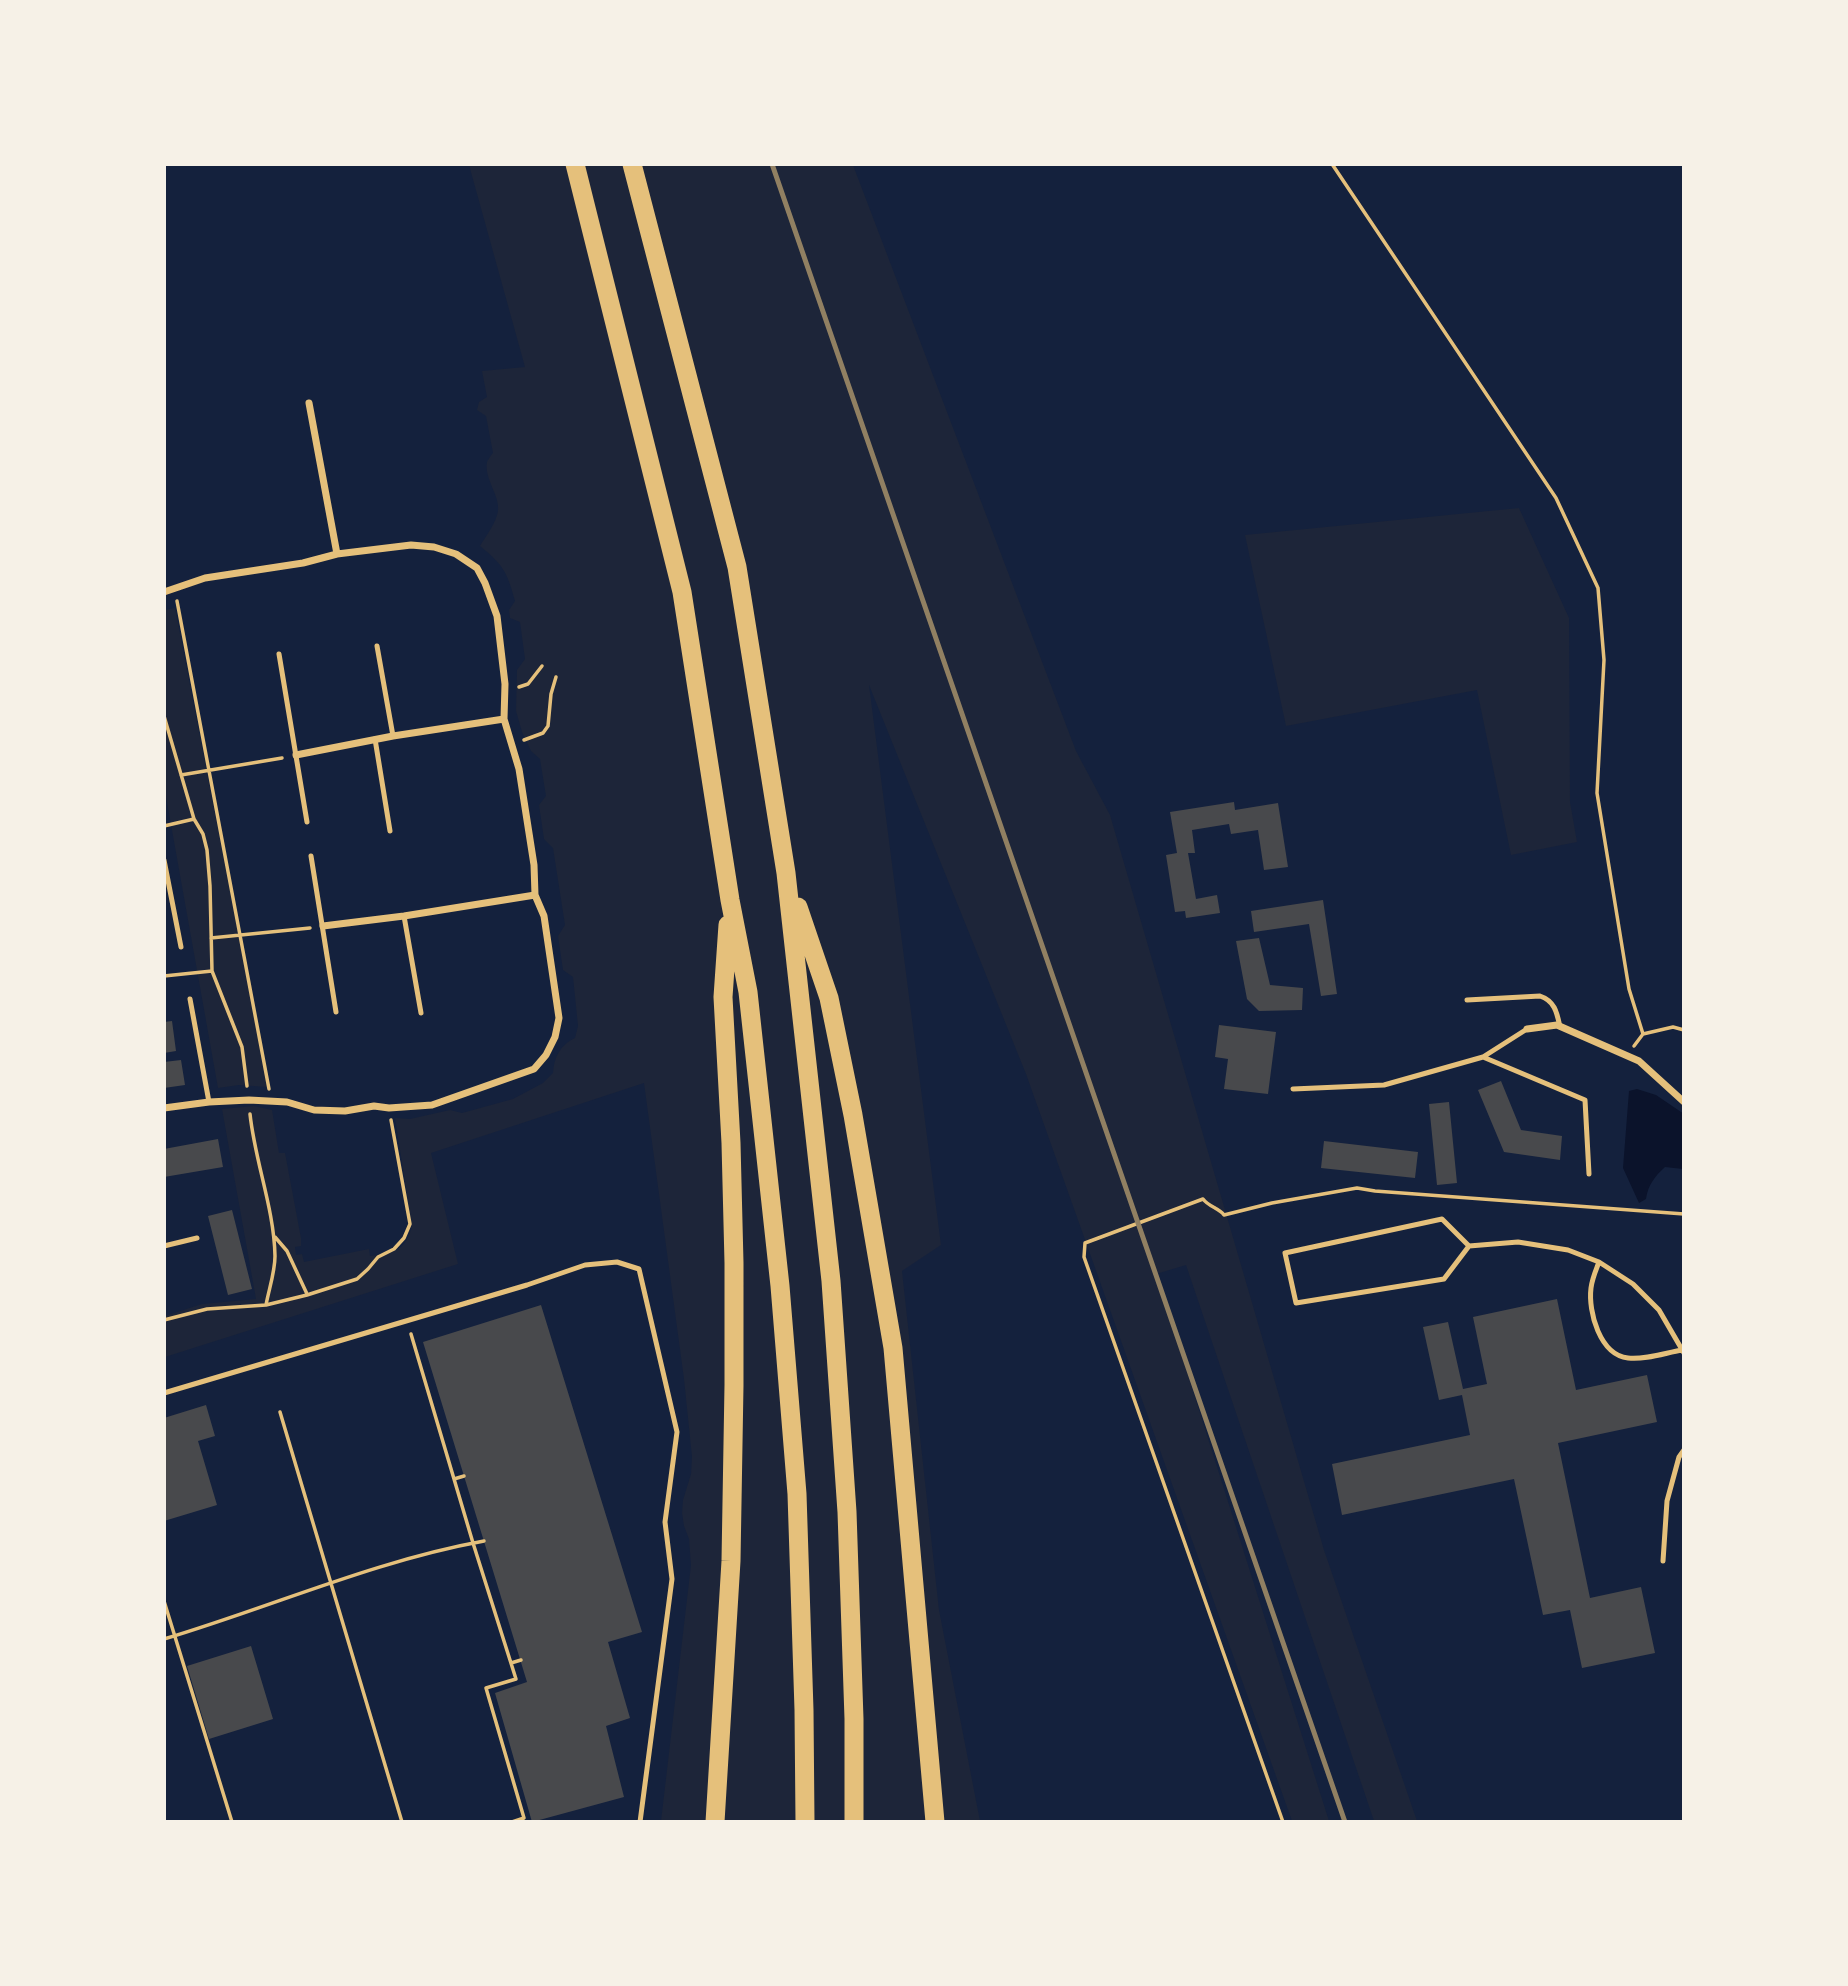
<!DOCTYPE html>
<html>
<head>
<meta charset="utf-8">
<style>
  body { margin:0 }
  #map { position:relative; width:1848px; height:1986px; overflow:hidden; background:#14213d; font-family:Jost,sans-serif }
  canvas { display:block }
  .frame { position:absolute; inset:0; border:166px solid #f6f1e7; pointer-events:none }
</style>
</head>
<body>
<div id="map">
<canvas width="1848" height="1986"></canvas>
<div class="frame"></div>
</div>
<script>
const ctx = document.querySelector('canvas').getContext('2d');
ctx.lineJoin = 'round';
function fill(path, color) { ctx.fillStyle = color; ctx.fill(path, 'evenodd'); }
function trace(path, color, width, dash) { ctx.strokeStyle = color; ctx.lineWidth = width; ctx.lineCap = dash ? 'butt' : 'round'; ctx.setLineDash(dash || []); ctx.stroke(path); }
fill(new Path2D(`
  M469,165H853L1076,751L1110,815L1324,1550L1417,1821H1374L1186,1265L1156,1274L1329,1821H1292L1026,1074L869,685L941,1245L902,1271L939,1610L980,1821H661L691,1565L689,1539L684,1526L682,1513L683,1500L691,1474L692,1457L684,1379L644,1083L431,1153L458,1264L165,1357V1316L202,1304L256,1299L222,1109L254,1106L272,1110L279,1153H285L301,1238V1246L295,1247L296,1255L302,1254L304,1262L369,1249L370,1256C394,1254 405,1251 412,1226L395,1118L410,1119L450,1110L462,1113L513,1099L543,1083L553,1073C554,1057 560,1045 575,1038L578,1026L573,977L563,970L558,936L565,925L553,848L544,839L539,805L546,796L540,759L531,751L522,732L516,711L517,670L525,659L520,622L510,618L509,610L515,601C507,571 503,565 480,546C486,536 496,523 498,511C500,495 484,479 487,462C487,462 492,453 493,453L486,416L477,410L479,402L487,397L482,371L525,367Z
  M1519,508L1569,618L1570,802L1577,842L1511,855L1477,690L1286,726L1245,535Z
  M175,608L268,1087L239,1085L218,1088L165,791L164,610Z`), '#1d2539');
fill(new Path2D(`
  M1637,1089L1656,1095L1684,1114L1683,1169L1665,1167C1655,1176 1648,1185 1646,1199L1639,1203L1623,1168L1629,1091Z`), '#0b132b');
fill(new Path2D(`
  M1234,802L1235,810L1278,803L1288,867L1264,870L1258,830L1231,834L1229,824L1192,830L1195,853H1188L1196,899L1217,895L1220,913L1186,918L1185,911L1175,912L1166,855L1177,853L1170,812Z
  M1323,900L1337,994L1321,996L1309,924L1254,932L1251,911Z
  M1259,938L1270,985L1303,988L1302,1010L1259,1011L1247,999L1236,941Z
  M172,1021L176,1051L164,1053V1022Z
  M1219,1025L1276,1032L1268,1094L1224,1089L1228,1059L1215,1057Z
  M181,1060L185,1085L164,1088V1062Z
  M1501,1081L1521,1130L1562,1136L1560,1160L1504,1152L1478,1090Z
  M1449,1102L1457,1183L1437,1185L1429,1104Z
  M218,1139L223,1167L164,1177V1149Z
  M1324,1141L1418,1152L1415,1178L1321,1168Z
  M232,1210L252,1289L228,1295L208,1216Z
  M1557,1299L1576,1390L1647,1375L1657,1422L1558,1443L1590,1598L1641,1587L1655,1653L1582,1668L1570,1610L1543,1615L1514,1479L1342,1515L1332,1464L1470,1435L1462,1395L1439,1400L1423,1327L1448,1322L1463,1389L1487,1384L1473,1317Z
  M541,1305L642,1632L608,1642L630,1718L606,1726L624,1797L532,1822L495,1693L527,1682L423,1342Z
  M206,1405L215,1436L198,1441L217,1505L164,1521V1418Z
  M251,1646L273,1719L209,1739L187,1666Z`), '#48494c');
trace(new Path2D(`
  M1332,164L1556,498L1598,588L1604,660L1597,793L1629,989L1643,1034L1634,1046
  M177,601L269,1089
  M519,687L528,684L542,666
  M164,716L194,819L203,834L207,850L210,886L212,971L242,1047L247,1086
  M524,740L543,733L548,726L551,694L556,677
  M181,775L282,758
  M164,826L194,819
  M211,938L310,928
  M164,976L212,971
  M1643,1034L1673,1027L1684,1030
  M250,1114C255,1162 274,1208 275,1256C275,1272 269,1289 266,1305
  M275,1237L287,1251L307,1294
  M164,1320L207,1309L266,1305L307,1295L357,1279L368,1269L378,1257L394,1249L404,1238L410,1224L391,1120
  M411,1334L473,1543L516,1679L486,1688L524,1818L512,1822
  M280,1412L402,1822
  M454,1479L464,1476
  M164,1601L232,1822
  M164,1639C271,1607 374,1561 484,1541
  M511,1663L521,1660
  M1283,1822L1084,1257L1085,1243L1203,1199C1209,1207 1219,1208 1224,1215L1272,1203L1357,1188L1375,1191L1684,1214`), '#e5c07b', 3.5);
trace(new Path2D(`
  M377,646L393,736
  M279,654L307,822
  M375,739L390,831
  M311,856L336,1012
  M164,860L181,947
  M404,916L421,1013
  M190,999L209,1102
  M1467,1000L1540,996C1555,1001 1557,1013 1560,1027
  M1483,1057L1527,1029
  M1293,1089L1384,1085L1483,1057L1585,1100L1589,1174
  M164,1246L197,1238
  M1469,1246L1442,1219L1285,1253L1296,1303L1444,1279L1469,1246L1518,1242L1568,1250L1599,1262L1633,1284L1659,1310L1684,1353
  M1599,1262C1596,1270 1592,1279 1591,1288C1588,1312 1600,1355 1628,1358C1645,1360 1665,1353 1682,1350
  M164,1393L527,1285L585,1265L617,1262L639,1269L677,1432L665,1522L672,1579L640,1822
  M1663,1561L1667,1501L1679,1457L1684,1450`), '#e5c07b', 5);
trace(new Path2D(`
  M309,403L337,554
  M164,592L205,578L303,563L337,554L411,545L434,547L456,554L477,568L485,583L497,616L505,684L504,719L519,769L534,865L535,895L544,916L559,1018L555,1037L546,1055L534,1069L432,1105L389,1108L374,1106L345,1111L314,1110L287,1102L249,1100L209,1102L164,1108
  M296,755L393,736L504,719
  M323,926L404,916L535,895
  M1527,1029L1557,1025L1639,1061L1684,1102`), '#e5c07b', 7);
trace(new Path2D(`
  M575,164L682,592L730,900L748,992L780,1286L797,1494L804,1710L805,1822
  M632,164L737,567L786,873L831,1281L847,1512L854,1719V1822
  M798,907L829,998L853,1115L893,1348L935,1822
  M715,1822L731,1561L734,1385V1263L731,1143L723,997L728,925`), '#e5c07b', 19);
trace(new Path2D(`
  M772,164L1345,1822`), '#918062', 5);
</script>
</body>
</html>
